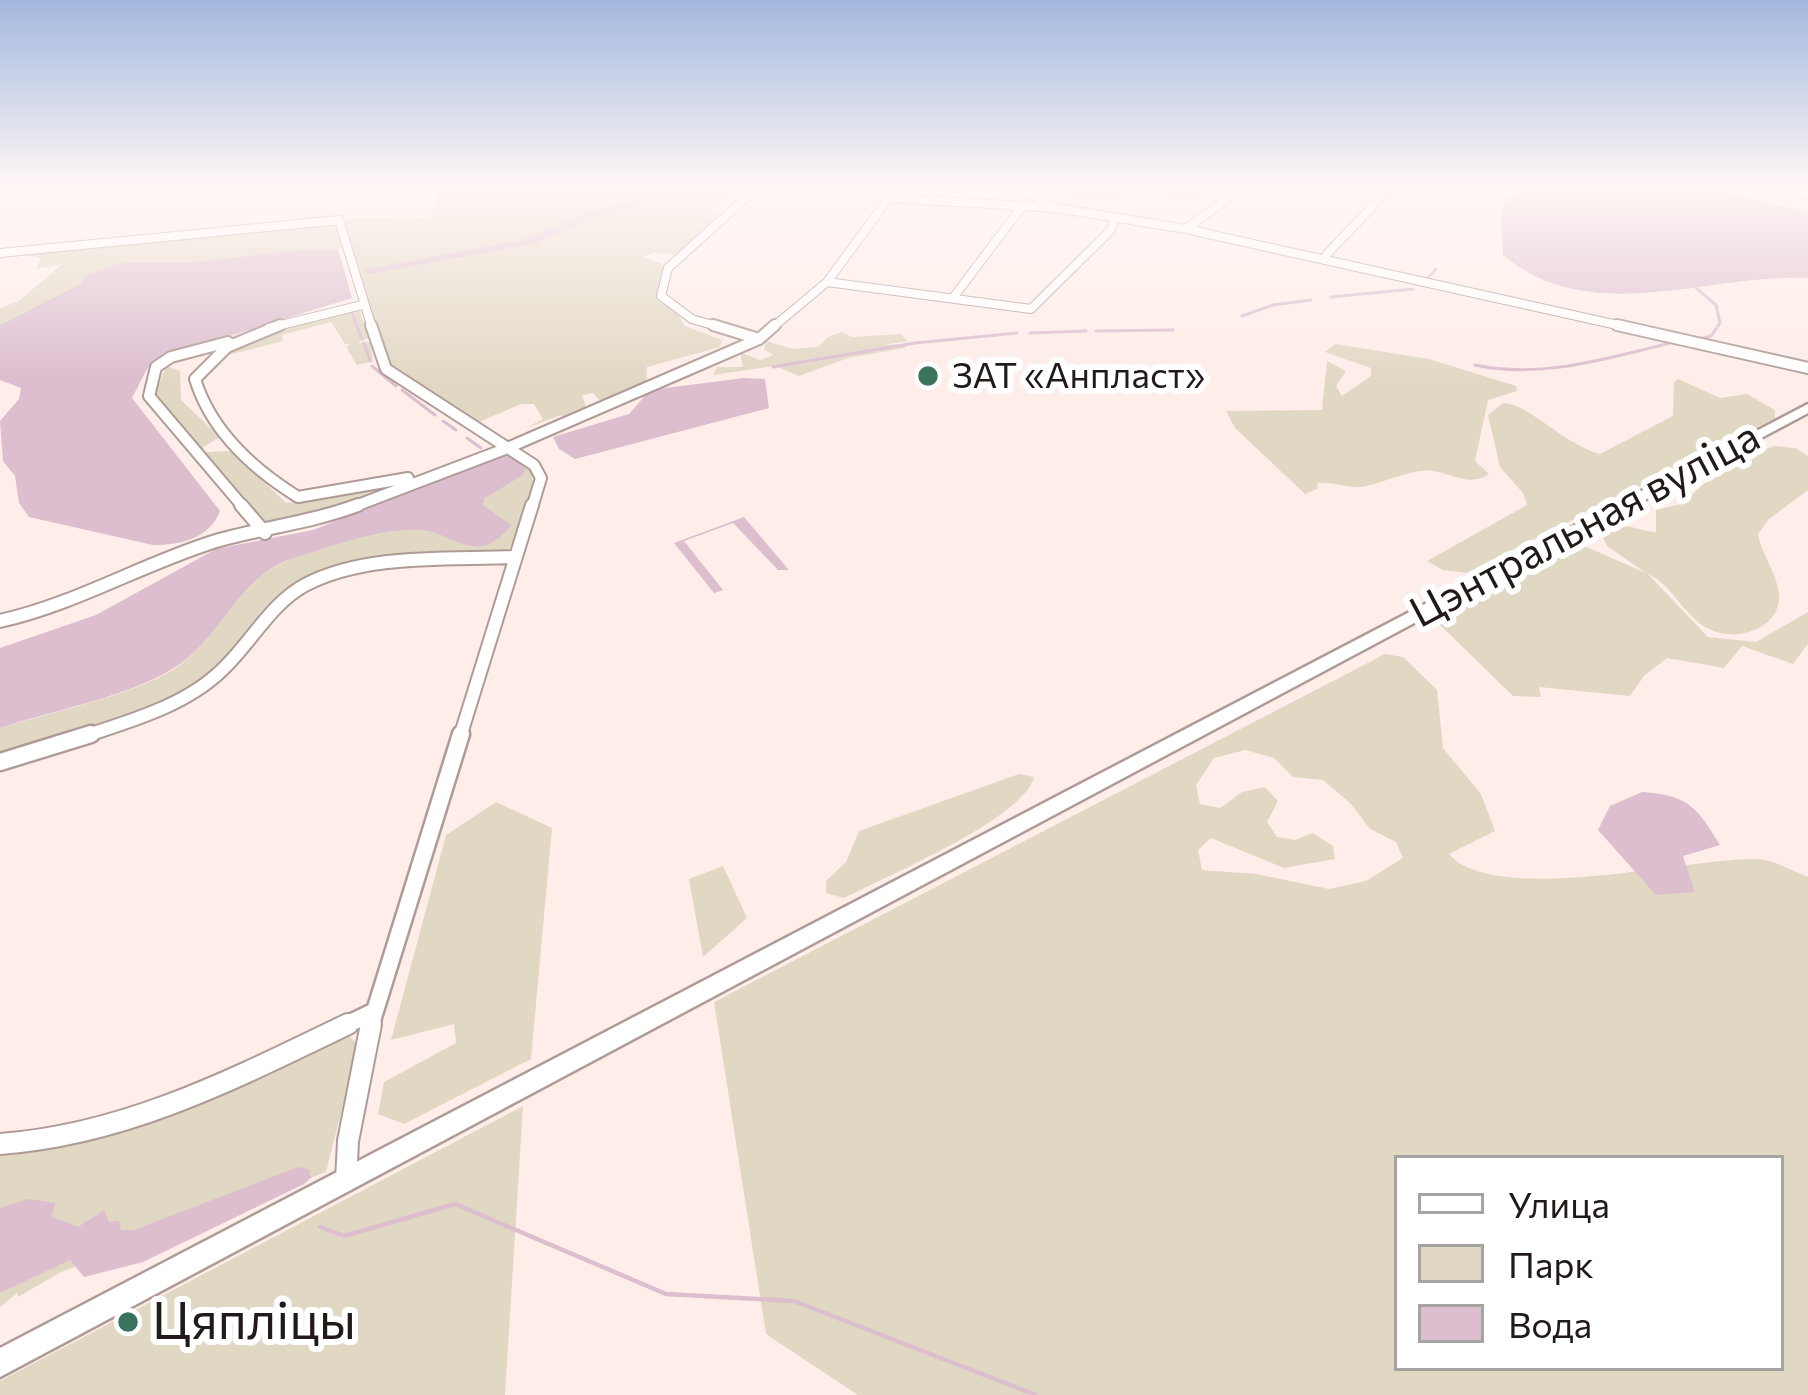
<!DOCTYPE html>
<html>
<head>
<meta charset="utf-8">
<style>
  body { margin:0 }
  #map { position:relative; width:1808px; height:1395px; overflow:hidden; background:#feede9; font-family:Commissioner,sans-serif }
  canvas { display:block }
  .legend { position:absolute; left:1394px; top:1155px; width:390px; height:216px; box-sizing:border-box; background:#fff; border:3px solid #a6a3a3; margin:0; padding:15px 21px; list-style:none; font-size:36px; color:#211a18 }
  .legend li { display:flex; align-items:center; gap:24px; height:60px }
  .legend b { width:60px; border:3px solid #a6a3a3 }
</style>
</head>
<body>
<div id="map">
<canvas width="1808" height="1395"></canvas>
<ul class="legend">
<li><b style="height:15px;background:#fff"></b>Улица</li>
<li><b style="height:33px;background:#e1d8c4"></b>Парк</li>
<li><b style="height:33px;background:#dcbecf"></b>Вода</li>
</ul>
</div>
<script>
const ctx = document.querySelector('canvas').getContext('2d');
ctx.lineJoin = 'round';
function fill(path, color) { ctx.fillStyle = color; ctx.fill(path, 'evenodd'); }
function trace(path, color, width, dash) { ctx.strokeStyle = color; ctx.lineWidth = width; ctx.lineCap = dash ? 'butt' : 'round'; ctx.setLineDash(dash || []); ctx.stroke(path); }
function label(font, color, halo, rows, align = 'center') {
  ctx.font = font + ' Commissioner,sans-serif'; ctx.lineWidth = 12; ctx.setLineDash([]); ctx.textBaseline = 'middle'; ctx.strokeStyle = halo; ctx.fillStyle = color; for (const [text, x, y, turn = 0] of rows) {
    ctx.save(); ctx.translate(x, y); ctx.rotate((+turn || 0) * Math.PI / 180); ctx.textAlign = isNaN(turn) ? turn : align; if (halo) ctx.strokeText(text, 0, 0); ctx.fillText(text, 0, 0); ctx.restore();
  }
}
fill(new Path2D(`
  M440,186H741L708,208L722,214L675,255L654,252L643,257L665,265L659,301L678,314L685,326L722,340L720,347L647,367L646,384L602,403L593,393L582,395L587,410L566,420L561,415L526,428L543,419L534,404H521L477,423L387,363L344,225L345,220C373,213 401,223 430,217Z
  M1238,186L1197,193L1202,198L1195,200L1142,192L1082,200L1053,187Z
  M310,222L336,224L342,248L186,263H121L0,325V308L19,301L62,264L36,269L41,258L25,255Z
  M354,310L360,311L369,338L356,343L370,342L373,361L357,365L346,347L351,344H345L331,322L282,335L283,341L217,358L240,340Z
  M842,332L852,337L901,334L908,341L883,345L905,344V348L848,358L799,376L775,366L713,375L717,367H743L740,352L760,360L774,355L764,349L766,341L793,349L818,347L828,337Z
  M1335,344L1429,359L1516,386L1517,391L1488,400L1475,461L1489,474C1470,487 1453,474 1433,471C1412,468 1387,482 1366,486C1351,490 1335,481 1318,483L1317,489L1305,494L1235,428L1226,411L1322,410L1327,361L1346,371L1336,386L1342,396L1371,376V368L1325,352Z
  M166,366L180,371L181,400L220,437L203,447L205,452L232,451L286,503L403,485L273,529L254,514L155,395Z
  M1678,379L1720,398L1747,394L1775,410V418L1467,573L1443,570L1427,561L1527,505L1523,493L1500,467L1488,415L1503,403C1528,403 1563,444 1600,454L1673,416L1674,382Z
  M1774,446L1795,448L1808,456V490L1769,519L1758,534C1762,556 1777,572 1779,595C1781,629 1735,643 1709,629C1684,617 1672,584 1648,574L1708,637L1756,642L1808,612V644L1793,664L1742,646L1724,668L1667,658L1644,676L1630,696L1539,687L1541,697L1513,696L1437,622L1582,545L1646,573L1607,546L1601,533C1620,518 1635,531 1656,532V510L1686,503C1700,480 1747,455 1774,446Z
  M530,466C539,490 522,533 507,551L317,576L206,679L168,700L0,759V728C48,713 134,695 174,669C208,647 224,607 254,581C287,552 375,529 419,529C437,530 455,540 472,546L485,498Z
  M1385,654L1403,657L1437,690L1443,748L1481,794L1495,831L1449,854C1495,907 1687,858 1756,859C1773,859 1792,871 1808,877V1395H858L766,1334L714,1002ZM1245,750L1274,758L1293,777L1323,780L1351,804L1370,829L1396,842L1403,858L1366,881L1329,889L1256,874L1202,870L1198,850L1211,838L1284,868L1335,859L1333,846L1313,833L1295,840L1277,837L1267,822L1278,801L1265,787L1242,792L1220,808L1200,804L1196,785L1214,758ZM1397,1158H1781V1368H1397Z
  M1019,774L1034,777C1025,818 885,877 844,898L826,893V881L846,862L859,831Z
  M496,802L552,828L531,1059L404,1124L378,1114L384,1082L456,1043L454,1024L391,1040L446,835Z
  M723,866L747,918L703,957L689,879Z
  M339,1034L349,1035L358,1046L326,1172L61,1272L18,1297L17,1293L0,1307V1150C106,1153 245,1080 339,1034Z
  M523,1106L505,1395H0V1381Z`), '#e1d8c4');
fill(new Path2D(`
  M1587,186L1723,191L1808,212V278C1707,273 1591,329 1503,255L1501,215L1506,200L1529,190Z
  M310,249H338L352,298L162,357L147,369L132,398L220,511C209,539 180,545 153,545L29,517L19,503L15,476L3,461L0,421L19,399L21,388L0,380V325L82,283L85,275L121,263H186Z
  M744,378L765,379L769,408L575,459L559,449L553,437L629,414L650,390Z
  M500,456H512L526,468L523,475L485,498L483,505L511,525C505,534 494,544 482,546C462,550 441,530 420,530C379,528 333,546 294,558C238,576 224,633 180,664C134,696 57,709 0,728V648L96,615L216,549L313,530Z
  M744,517L789,570H778L733,523L684,541L723,590L714,593L674,543Z
  M1642,792C1688,795 1697,807 1720,845L1683,856L1695,892L1656,895L1598,830L1610,806Z
  M298,1167L309,1169L311,1178L304,1184L143,1262L84,1277L70,1260L0,1293V1208L28,1199L56,1203L51,1216L78,1227L104,1210L109,1222L119,1221L121,1230H134Z`), '#dcbecf');
trace(new Path2D(`
  M1426,280L1436,269
  M1696,288L1716,305L1720,323L1711,336L1700,339
  M1331,297L1413,289
  M352,313L362,339
  M1242,316L1273,305L1311,300
  M1096,331L1173,330
  M1030,333L1086,331
  M364,343L370,361
  M1475,365C1540,379 1606,359 1670,343
  M372,366L396,386
  M773,367L915,343L1017,333
  M402,390L435,415
  M443,421L456,430
  M467,438L481,448`), '#dcbecf', 3);
trace(new Path2D(`
  M320,1227L344,1236L455,1204L666,1294L794,1301L1036,1395`), '#dcbecf', 4.5);
fill(new Path2D(`
  M693,186H709L594,217L534,244L369,274L363,270L527,239L586,213Z`), '#dcbecf');
const minorFar4 = new Path2D(`
  M1014,186L1056,208
  M1756,186L1808,194
  M1186,229L1244,186
  M0,253L339,220L372,328
  M1327,260L1326,255L1392,186
  M827,282L1031,309L1111,230L1115,218
  M953,298L1020,209
  M269,328L362,305
  M723,328L692,319L661,296L668,268L759,186
  M772,328L827,282L889,198L1056,208L1186,229L1631,328`);
const minorFar3 = new Path2D(`
  M280,325L227,347L195,379C211,431 253,469 298,497L408,478
  M371,325L386,369L534,465L541,478L532,508
  M713,325L759,339
  M1617,325L1808,368
  M228,342L171,357L156,367L149,396L244,508
  M350,508L505,449L759,339L775,325`);
const minorFar2 = new Path2D(`
  M241,505L265,533
  M0,621C76,604 142,564 216,541C264,527 310,523 358,505
  M82,737C130,721 185,706 222,670C251,643 270,604 305,585C366,553 448,560 514,557
  M460,737L532,505`);
const minorFar1 = new Path2D(`
  M0,762L91,734
  M342,1027L373,1012
  M370,1027L461,734`);
const minor = new Path2D(`
  M0,1144C126,1135 236,1078 348,1024
  M346,1181L348,1141L371,1024`);
const tertiary = new Path2D(`
  M1808,404V413L0,1377V1348Z`);
trace(minorFar4, '#af9b96', 10);
trace(minorFar3, '#af9b96', 14);
trace(minorFar2, '#af9b96', 16);
trace(minorFar1, '#af9b96', 21);
trace(minor, '#af9b96', 24);
trace(tertiary, '#af9b96', 5);
trace(minorFar4, '#fff', 8);
trace(minorFar3, '#fff', 10);
trace(minorFar2, '#fff', 12);
trace(minorFar1, '#fff', 16);
trace(minor, '#fff', 20);
fill(tertiary, '#fff');
const sky = ctx.createLinearGradient(0, 0, 0, 381);
sky.addColorStop(0, '#a3b8de');
sky.addColorStop(0.49, '#fff7f5');
sky.addColorStop(1, '#fff7f500');
ctx.fillStyle = sky;
ctx.fillRect(0, 0, 1808, 381);
for (const [x, y, r, color] of [
  [928,376,12,"#39735c"],
  [128,1322,12,"#39735c"]
]) { const dot = new Path2D(); dot.arc(x, y, r, 0, 2 * Math.PI); ctx.fillStyle = color; ctx.fill(dot); trace(dot, '#fff', 4.5); }
label('36px', '#211a18', '#fff', [
  ["ЗАТ «Анпласт»",952,376]
], 'left');
label('42px', '#211a18', '#fff', [
  ["Цэнтральная вуліца",1585,525,-28]
]);
label('51px', '#211a18', '#fff', [
  ["Цяпліцы",152,1322]
], 'left');
</script>
</body>
</html>
